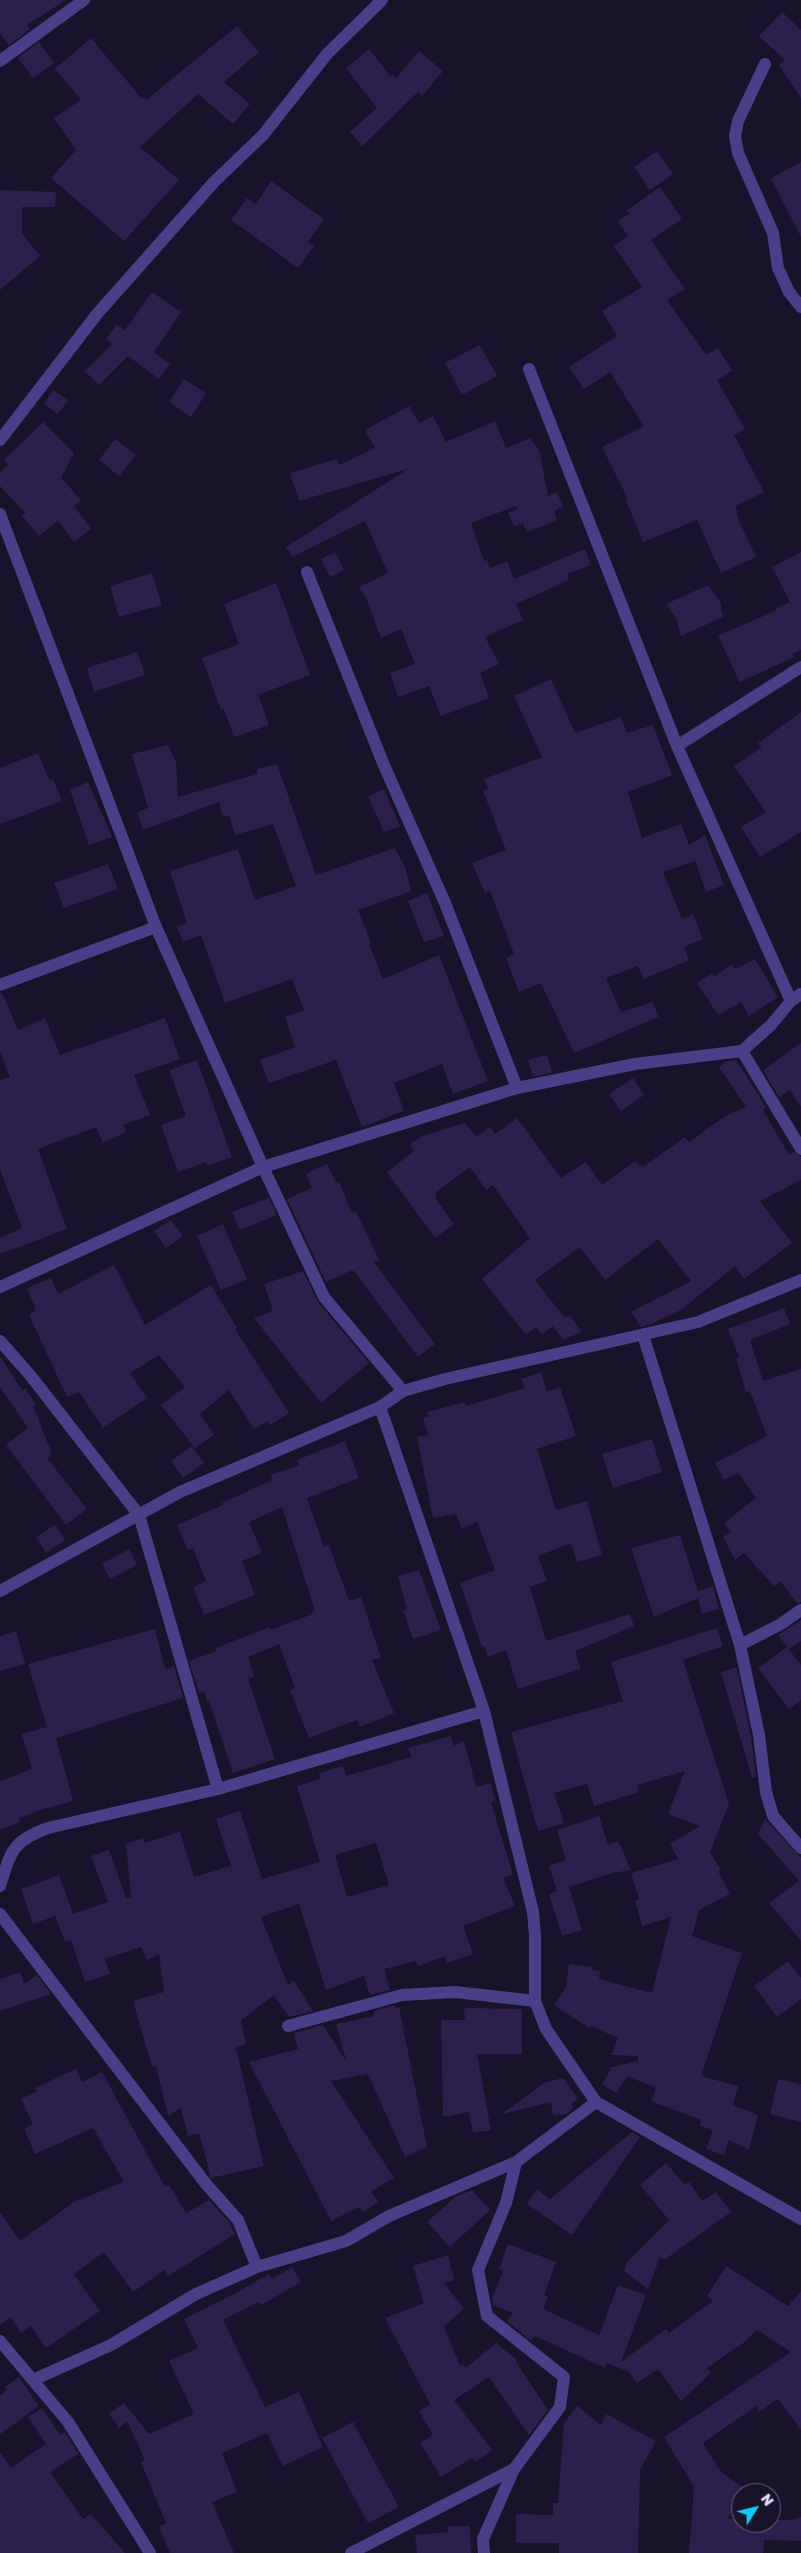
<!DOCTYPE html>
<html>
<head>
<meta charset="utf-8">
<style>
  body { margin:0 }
  #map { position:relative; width:801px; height:2553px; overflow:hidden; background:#19122b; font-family:"Golos Text",sans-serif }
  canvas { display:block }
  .north { position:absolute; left:731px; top:2483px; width:50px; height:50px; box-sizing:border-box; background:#19122b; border:1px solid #6b647f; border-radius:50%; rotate:54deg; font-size:14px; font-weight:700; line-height:20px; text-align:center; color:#e5defe }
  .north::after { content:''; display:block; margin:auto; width:18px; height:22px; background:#11caf7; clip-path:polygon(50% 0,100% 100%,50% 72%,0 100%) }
</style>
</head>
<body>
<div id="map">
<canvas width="801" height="2553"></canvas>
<div class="north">N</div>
</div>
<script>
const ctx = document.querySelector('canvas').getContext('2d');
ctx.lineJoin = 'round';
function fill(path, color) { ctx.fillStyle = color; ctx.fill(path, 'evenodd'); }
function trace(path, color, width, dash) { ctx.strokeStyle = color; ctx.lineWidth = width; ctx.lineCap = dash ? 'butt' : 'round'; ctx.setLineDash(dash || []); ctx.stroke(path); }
fill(new Path2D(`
  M0,0H66L27,25L30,29L9,45L0,33Z
  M782,12L801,30V98L779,65L785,60L759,36Z
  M237,26L259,52L224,82L250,104L233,124L198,94L140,147L179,180L124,241L51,178L76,150L54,118L81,100L55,69L91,38L142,99L144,97L146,100Z
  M39,42L54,63L33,78L18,58Z
  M369,49L391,77L392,74L396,78L419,51L443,71L422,96L418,92L362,146L350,132L377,108L346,68Z
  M657,151L673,174L650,190L634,167Z
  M801,162V237L771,178Z
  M271,181L324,219L308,242L314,246L298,268L231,220L247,198L256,204Z
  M660,187L682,219L651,240L685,289L667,300L706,355L718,348L732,371L717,380L745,429L734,435L764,492L736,506L739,521L756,557L721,573L697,520L643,542L625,498L627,497L602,447L644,426L610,372L584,389L569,367L617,336L602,311L642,287L614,246L628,236L618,221L630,213L627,210Z
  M0,190L56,192L55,207H22V233L40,256L0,290Z
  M152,292L181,312L154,352L170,364L159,379L128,356L99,385L85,371L112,344L106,339L117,324L125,330Z
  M480,345L497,376L462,395L445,363Z
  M184,379L206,393L191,417L169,402Z
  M53,390L68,400L58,414L44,404Z
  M409,406L419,423L433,416L446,442L495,421L506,448L530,438L539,450L548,496L557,492L563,507L554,511L557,520L527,532L523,523L514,527L508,513L517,509L516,506L471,523L484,561L487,560L490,568L507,561L514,579L585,549L591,565L567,574L569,580L516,604L523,620L485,637L499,664L480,673L489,698L441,716L429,686L398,697L390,673L415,664L401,629L381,638L366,598L359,587L388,573L365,521L292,557L286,547L408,469L299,501L290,473L337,459L339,465L375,448L365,430Z
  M43,422L74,453L61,478L81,500L74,506L91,529L74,542L58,521L39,536L22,516L25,513L0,486V472L8,465L4,460Z
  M115,439L136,455L119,476L99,460Z
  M335,552L344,570L330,577L321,559Z
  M801,552V650L792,654L794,657L740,682L718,636L777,610L776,608L790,602L772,567Z
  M152,573L162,605L119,617L110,586Z
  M276,583L310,675L258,695L269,725L234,737L224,709L221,710L202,658L239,644L224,604Z
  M708,585L720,601L723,617L681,636L677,620L666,604Z
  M137,652L145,675L94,692L87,668Z
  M551,679L575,733L621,717L627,733L653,725L672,775L628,792L642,838L681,824L689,845L705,835L724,885L706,892L695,861L663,872L682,919L693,914L703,939L684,947L689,960L644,979L638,966L606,978L621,1012L653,1002L658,1017L574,1053L541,983L519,992L506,958L514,954L490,891L485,893L472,863L506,850L483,791L488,789L484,779L542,757L514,696Z
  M801,712V832L760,857L741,827L766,812L734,766L762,747L758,743Z
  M168,745L176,762L178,797L258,774L257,769L277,764L316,875L395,848L405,867L411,891L358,910L371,943L369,944L383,979L439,955L488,1081L453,1094L442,1064L394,1083L404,1111L362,1127L336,1060L269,1083L260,1060L295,1047L285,1017L304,1010L292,979L225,1003L201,935L183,942L177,927L187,923L170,871L238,849L255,900L296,886L273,824L235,835L229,816L223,817L219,802L143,830L137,812L148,808L132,754Z
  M38,753L49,780L53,779L62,801L0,824V768Z
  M88,782L112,837L89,845L70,790Z
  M384,789L400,826L384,832L368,796Z
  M108,864L118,889L64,908L54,883Z
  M427,893L444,936L424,942L408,901Z
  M755,959L778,997L749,1016L741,1002L718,1015L697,983L712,973L714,977L732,964L735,969Z
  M0,993H2L18,1030L45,1018L60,1055L165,1018L180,1059L134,1075L150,1115L123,1125L126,1132L103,1143L96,1127L38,1149L67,1229L0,1254V1238L22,1228L0,1169V1080L10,1077L0,1052Z
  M801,1043V1107L790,1090L779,1097L763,1070Z
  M547,1055L552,1073L533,1077L528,1060Z
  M197,1060L232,1157L208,1166L206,1162L178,1172L161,1125L186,1116L169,1070Z
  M736,1060L766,1107L763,1110L789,1155L794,1152L801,1157V1180L760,1201L792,1243L744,1279L735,1266L681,1310L651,1324L641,1327L631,1312L691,1281L658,1239L605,1280L580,1247L535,1280L564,1317L570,1316L582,1332L563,1340L553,1326L542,1334L536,1327L526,1335L482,1279L530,1238L493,1185L486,1190L470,1167L435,1193L437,1196L435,1198L454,1224L435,1238L387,1172L414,1151L410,1144L422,1136L465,1123L476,1137L490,1127L495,1134L517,1118L561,1178L586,1162L602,1185L635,1161L643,1167L685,1137L689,1142L724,1117L746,1107L719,1067L727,1061Z
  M633,1078L644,1095L621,1111L609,1094Z
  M327,1164L336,1183L339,1182L352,1213L356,1211L379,1260L374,1262L435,1344L418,1357L354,1271H350L326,1282L287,1199L312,1188L306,1174Z
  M269,1198L277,1215L240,1230L232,1212Z
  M171,1220L183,1236L166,1248L154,1231Z
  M223,1224L247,1279L221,1290L197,1236Z
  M114,1265L145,1325L211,1285L237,1328L235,1329L289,1413L270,1425L268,1421L254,1429L229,1390L200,1414L214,1435L195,1448L161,1405L185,1387L159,1355L130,1373L147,1398L103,1428L79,1392L67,1397L29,1315L36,1310L27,1288L51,1278L58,1294Z
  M303,1271L318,1302L369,1363L321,1403L254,1318L273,1311L264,1284Z
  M784,1308L790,1324L750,1340L763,1381L801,1369V1602L797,1603L780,1581L774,1586L744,1553L735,1560L723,1537L731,1532L724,1523L756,1498L738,1473L724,1480L715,1463L767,1436L750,1391L746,1392L736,1358L739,1357L728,1329Z
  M0,1356L22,1390L25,1388L36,1404L33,1406L52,1454L47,1458L87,1509L66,1525L6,1445L28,1428L0,1387Z
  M541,1372L547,1392L560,1387L576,1436L537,1449L556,1510L587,1501L602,1555L577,1562L571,1543L538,1556L547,1581L530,1587L546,1641L630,1614L634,1626L575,1651L581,1669L518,1689L506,1650L488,1657L484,1646L482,1647L460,1583L495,1570L477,1522L462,1529L456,1514L433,1518L417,1437L428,1435L423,1417H428L427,1412L465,1402L466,1406L525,1388L521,1379Z
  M652,1439L662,1472L613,1488L602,1454Z
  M345,1441L359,1478L307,1498L324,1547L329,1545L349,1601L361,1597L381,1658L372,1660L394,1713L360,1727L357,1720L309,1738L290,1690L295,1688L279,1644L248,1657L254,1677L248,1679L275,1759L233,1773L209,1701L207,1702L204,1691L199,1693L189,1661L217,1651L216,1648L269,1627L270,1630L313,1614L312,1612L315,1611L282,1507L249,1522L262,1553L242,1561L255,1595L204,1615L193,1587L206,1581L193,1548L188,1550L177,1525L223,1505L222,1503L272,1480L271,1475L299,1465L297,1460Z
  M192,1446L204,1463L183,1478L171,1461Z
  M55,1525L65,1540L46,1553L36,1537Z
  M680,1535L698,1591L713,1586L719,1609L702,1614L698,1598L654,1617L631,1548Z
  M129,1549L137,1565L110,1579L102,1564Z
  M419,1570L441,1630L413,1639L403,1610L407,1609L398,1576Z
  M801,1620V1641L789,1649L778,1635Z
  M717,1628L723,1646L683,1660L729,1804L710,1852L721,1870L718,1871L730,1894L699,1910L692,1936L742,1953L701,2076L738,2086L733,2105L758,2115L749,2150L729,2140L724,2155L706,2149L713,2130L700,2126L701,2120L651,2101L656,2088L627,2076L616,2093L602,2084L611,2069L608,2068L638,2061V2056L611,2055L618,2038L591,2026L589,2028L554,2005L566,1987L569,1964L592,1967V1970L600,1971L599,1979L652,1993L671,1917L642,1926L635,1901L639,1899L631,1873L678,1859L670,1844L700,1826L668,1814L685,1771L637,1785L639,1792L594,1806L587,1784L554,1793L564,1823L538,1831L511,1732L623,1701L611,1662Z
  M155,1629L164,1665L166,1669L174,1666L183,1698L56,1738L73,1801L40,1810L19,1818L20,1822L0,1830V1781L32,1769L22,1734L47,1727L28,1664Z
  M16,1631L25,1664L0,1671V1636Z
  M787,1647L801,1665V1700L789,1709L758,1668Z
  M734,1668H737L751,1736L756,1777L752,1778L721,1672Z
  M451,1736L454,1746L464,1741L476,1787L491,1783L495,1801L491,1802L513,1875L503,1878L515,1906L463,1926L473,1954L447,1963L445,1956L418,1966L416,1961L384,1969L390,1990L370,1995L364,1976L326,1990L299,1904L261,1917L288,1985L294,1981L313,2011L289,2017L274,1995L241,2020L246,2044L236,2048L264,2166L211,2178L199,2133L188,2136L181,2108L168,2116L156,2066L152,2067L133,2001L164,1992L159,1954L147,1960L141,1947L105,1959L110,1974L85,1982L71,1940L65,1942L55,1916L33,1924L21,1889L59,1875L73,1914L108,1902L91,1856L109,1850L126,1898L131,1897L126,1844L143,1838L144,1843L180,1832L194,1877L231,1866L216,1819L240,1811L262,1879L320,1862L297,1786L320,1779L319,1773L343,1766L346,1776L411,1757L408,1748ZM376,1843L389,1885L347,1897L335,1855Z
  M599,1816L608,1845L618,1841L631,1870L612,1873L569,1887L582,1930L562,1936L549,1894L557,1891L549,1866L566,1860L557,1830Z
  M765,1819L801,1858V1941L769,1903L799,1881L758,1834Z
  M788,1961L801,1978V1999L777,2017L754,1986Z
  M20,1972L24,1984L37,1975L51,1994L0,2011V1979Z
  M395,2005V2008L399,2007L427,2147L405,2157L368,2074L331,2081L394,2178L371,2191L378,2202L363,2212L359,2207L331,2221L249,2062L298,2049L294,2033L323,2025L347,2063L336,2024L374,2016V2011Z
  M464,2008L522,2009V2054H477L491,2130L473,2133L469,2112L443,2117L441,2020H465Z
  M76,2069L82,2082L102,2072L165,2187L169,2185L186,2213L209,2200L229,2222L235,2234L168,2276L164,2270L133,2292L104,2252L74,2274L100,2311L46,2348L31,2326L21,2333L11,2317L0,2325V2212L20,2241L74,2202L124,2182L93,2128L35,2154L24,2129L33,2124L21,2099L37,2091L35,2088Z
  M559,2079H564L578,2099L572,2103L573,2109L566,2114L553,2115L551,2102L502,2114L544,2083Z
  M778,2079L801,2084V2122L770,2114Z
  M632,2132L640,2137L572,2235L527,2204L537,2189L550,2199Z
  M666,2163L685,2185L689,2182L702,2201L716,2192L731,2212L664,2260L660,2257L648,2289L624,2271L627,2262L669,2220L640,2185Z
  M472,2190L490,2210L450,2247L427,2222L455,2197Z
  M508,2244L556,2262L544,2295L548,2297L543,2309L599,2335L618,2285L646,2295L621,2362L666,2329L669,2333L713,2301L707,2296L726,2266L788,2306L801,2291V2430L778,2399L759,2412L756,2406L703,2443L721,2472L747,2490L741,2493V2498L727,2519H741V2523H771V2520H791L801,2517V2541L764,2540L763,2553H689L694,2487L664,2437L791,2352L757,2330L743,2343L707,2368L711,2373L681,2401L658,2369L637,2383L629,2372L607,2363L605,2368L535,2336L531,2341L507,2321L513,2313L493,2305L492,2298L503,2271L499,2269Z
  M448,2255L454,2280L444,2283L464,2309L444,2326L460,2366L463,2364L466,2368L496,2343L517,2360L516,2362L548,2410L529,2435L489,2377L454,2400L492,2450L476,2462L472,2458L441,2477L420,2443L433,2435L419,2411L430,2404L385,2318L424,2303L413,2266Z
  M292,2267L301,2282L261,2305L259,2302L223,2320L265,2407L299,2392L323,2447L283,2466L267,2433L222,2453L237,2492L212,2502L234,2553H170L159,2526L166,2523L141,2462L145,2460L127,2421L119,2428L109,2414L124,2403L149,2434L194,2414L169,2361L198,2348L184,2319L234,2294L269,2274L272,2279Z
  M19,2377L39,2406L0,2434V2396L7,2390L5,2387Z
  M577,2406L601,2425L606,2414L656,2441L640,2470L638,2553H559V2543H516V2514L553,2515V2503H558L564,2423Z
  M42,2408L60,2435L65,2432L78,2454L50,2472L83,2519L91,2514L125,2553H0V2452L11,2468L46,2444L28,2417Z
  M353,2422L399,2507L368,2523L322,2438Z
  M448,2526H470L471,2553H417L415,2535L448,2532Z`), '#2c1f4c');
trace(new Path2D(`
  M0,61L84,0
  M765,64L738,121L735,136L738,153L773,233L778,268L789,292L801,307
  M529,369L677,746L791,1001
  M0,440L97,314L214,182L263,135L327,54L382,0
  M0,514L156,927L263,1167L324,1297L403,1391
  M307,572L383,763L445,903L517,1088
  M677,746L801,667
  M0,985L156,927
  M801,994L791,1001L771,1025L742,1051L801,1149
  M0,1287L263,1167L517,1088L635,1064L742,1051
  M643,1335L740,1645L759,1735L766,1792L773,1816L801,1848
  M0,1341L30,1375L139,1515L218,1789
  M380,1407L484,1711L533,1912L535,1936V2001L546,2029L596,2102L801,2219
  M0,1591L180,1492L380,1407L403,1391L445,1379L698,1322L801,1280
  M740,1645L781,1624L801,1610
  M0,1886C11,1851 12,1841 48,1828L218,1789L484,1711
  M0,1914L206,2184L238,2220L257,2267
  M288,2026L402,1995L455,1992L535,2001
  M0,2341L68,2422L150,2553
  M33,2380L111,2345L196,2294L257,2267L346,2241L389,2216L516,2162L596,2102
  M351,2553L514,2469
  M484,2553L483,2539L514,2469L560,2407L564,2377L487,2316L478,2270L506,2203L516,2162`), '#493f89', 12);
</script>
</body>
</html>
